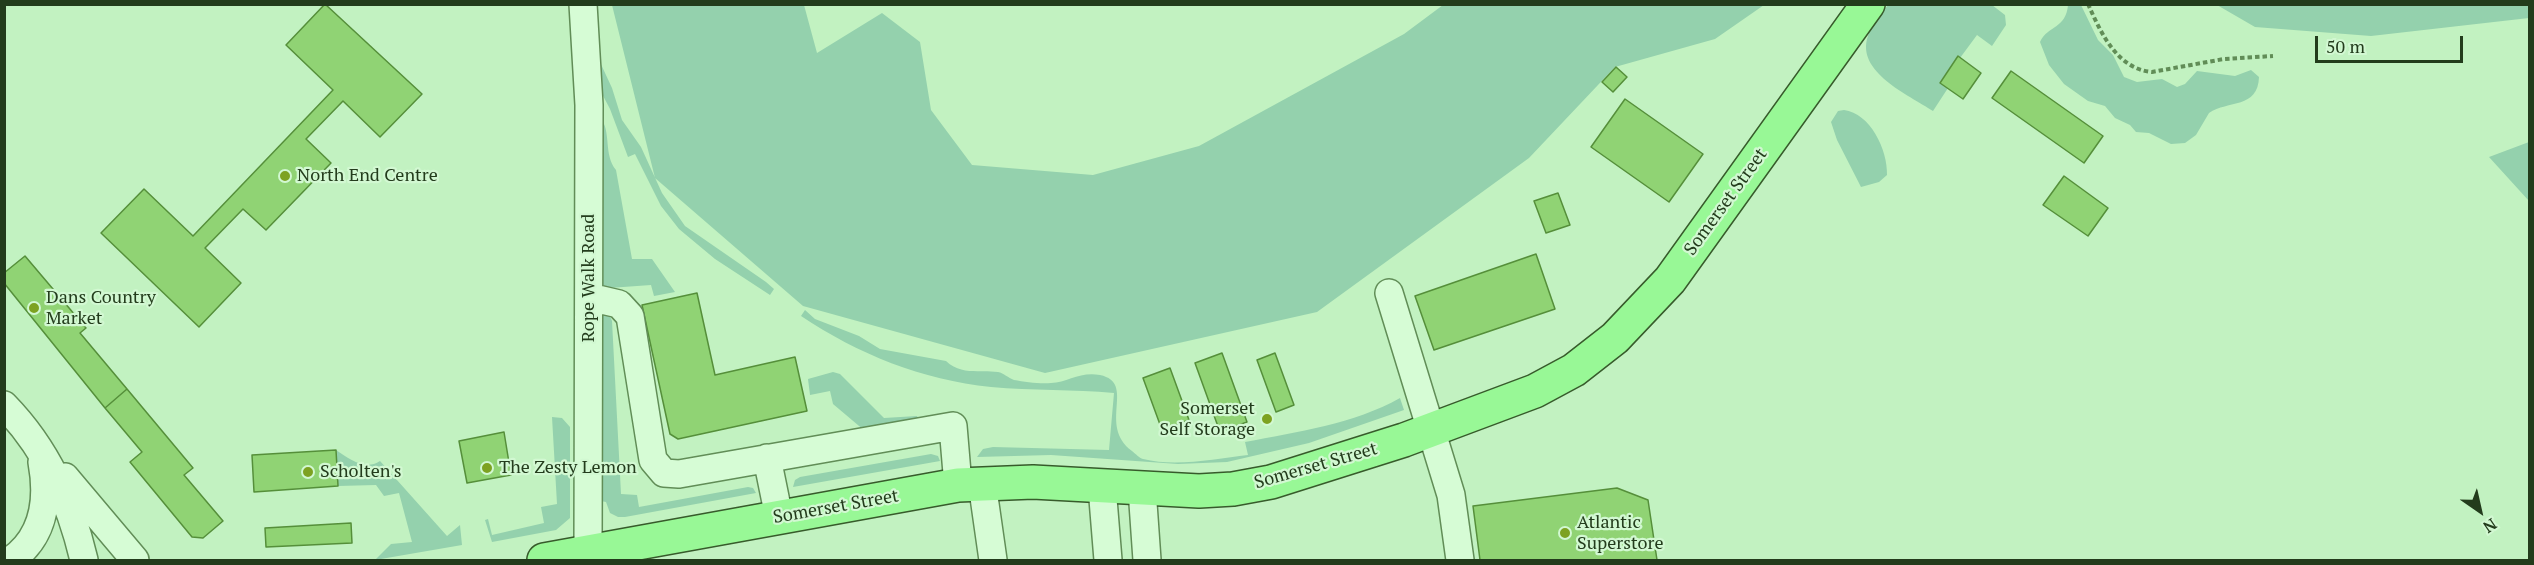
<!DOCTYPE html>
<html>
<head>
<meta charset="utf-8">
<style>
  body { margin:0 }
  #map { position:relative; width:2534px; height:565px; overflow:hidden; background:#c2f2c1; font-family:"PT Serif",serif }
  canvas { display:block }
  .frame { position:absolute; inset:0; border:6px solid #233c1c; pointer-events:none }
  .north { position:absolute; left:2450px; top:481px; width:60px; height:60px; -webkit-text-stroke:4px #d2f8d2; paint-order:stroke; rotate:146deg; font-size:16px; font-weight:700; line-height:24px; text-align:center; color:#233c1c }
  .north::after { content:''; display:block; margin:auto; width:21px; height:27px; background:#233c1c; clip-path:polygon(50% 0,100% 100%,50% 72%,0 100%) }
  .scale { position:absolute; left:2315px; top:36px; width:148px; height:27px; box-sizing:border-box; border:3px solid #233c1c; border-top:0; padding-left:8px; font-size:18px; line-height:21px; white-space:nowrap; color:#233c1c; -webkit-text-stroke:4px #d2f8d2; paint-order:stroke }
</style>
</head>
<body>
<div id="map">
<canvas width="2534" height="565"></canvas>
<div class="frame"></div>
<div class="north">N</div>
<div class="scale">50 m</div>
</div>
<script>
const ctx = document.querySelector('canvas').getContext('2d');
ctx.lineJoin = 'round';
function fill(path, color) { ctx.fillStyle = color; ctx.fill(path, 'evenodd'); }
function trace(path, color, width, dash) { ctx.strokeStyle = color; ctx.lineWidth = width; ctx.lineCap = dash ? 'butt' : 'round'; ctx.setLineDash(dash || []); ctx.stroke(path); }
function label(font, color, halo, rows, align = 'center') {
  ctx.font = font + ' "PT Serif",serif'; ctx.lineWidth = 4.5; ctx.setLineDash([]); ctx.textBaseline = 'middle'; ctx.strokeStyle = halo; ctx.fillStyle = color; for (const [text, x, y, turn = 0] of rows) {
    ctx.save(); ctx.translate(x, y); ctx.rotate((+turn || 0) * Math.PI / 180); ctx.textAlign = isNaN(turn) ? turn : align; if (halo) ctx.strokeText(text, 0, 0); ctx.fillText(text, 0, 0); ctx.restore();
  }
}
fill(new Path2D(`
  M2529,4V18L2371,36L2255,27L2217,5Z
  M612,5H804L817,53L882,13L920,42L931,110L972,165L1093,175L1199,146L1404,34L1443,5H1764L1715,39L1615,67L1529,158L1317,312L1045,373L803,306L655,178Z
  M1888,5H1992L2005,15L2006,25L1992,46L1977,35L1960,58L1958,57L1940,82L1948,88L1933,111C1909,95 1855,72 1868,36C1871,24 1881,14 1888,5Z
  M2068,5H2081L2098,40L2113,55L2124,77L2137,82L2162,79L2177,87L2185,84L2197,71L2235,76L2251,70L2259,77C2258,109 2228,100 2209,113L2196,135L2185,143L2171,144L2149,133L2136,132L2130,125L2115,118L2105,106L2088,101L2064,84L2049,65L2040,42C2048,25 2066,29 2068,5Z
  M599,60L612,88L622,120L641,147L662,193L685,226L766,282L774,289L770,295L715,259L679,229L661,206L635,154L628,157L610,109L600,90Z
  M1844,110C1870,113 1888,150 1887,175L1879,182L1861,187L1837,140L1831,122L1838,111Z
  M600,117C612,132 603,154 616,170L632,259H652L675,292L654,296L651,285L609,288L598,284Z
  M2529,142V141V201L2489,157Z
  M602,309L609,314L612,321L621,494L637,495L639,507L748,487L753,488L756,493L625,517H618L610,513L606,502L601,501Z
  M805,310L815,319L859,336L880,349L946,361C962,376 979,369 998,372C1004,373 1008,378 1014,380C1025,382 1040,384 1051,383C1068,382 1081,371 1100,375C1137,383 1097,425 1132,451C1136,454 1139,458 1143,459C1175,467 1216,459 1248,455L1245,442C1297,432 1354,424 1400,398L1404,410L1309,443L1227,462L1178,464L1051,455L977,457L983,449L993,447L1109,450L1114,393C1074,389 1032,391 991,387C922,380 858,354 801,316Z
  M833,372L840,374L884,418L917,416L919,420L865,431L833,404L830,391L810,395L808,379Z
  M552,417L562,418L570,427V518L556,530L492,542L485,520L488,519L492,535L544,523L541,507L557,504Z
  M336,450C349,459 365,471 380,461L447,536L460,525L462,545L375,560L391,544L412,542L399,493L384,496L376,485L338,486Z
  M931,454L938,456L940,461L793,487L795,480L800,477Z`), '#94d1ad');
const building = new Path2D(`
  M325,4L422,94L380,137L343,101L306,139L331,163L266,230L243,209L205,248L241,283L199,327L101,233L144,189L193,236L333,90L286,45Z
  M1958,56L1981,73L1963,99L1940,83Z
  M1616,67L1627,77L1613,92L1602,82Z
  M2011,71L2103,136L2084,163L1992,98Z
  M1625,99L1703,154L1669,202L1591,147Z
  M2064,176L2108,208L2088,236L2043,205Z
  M1558,193L1570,225L1546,233L1534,201Z
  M1536,254L1555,309L1434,350L1415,296Z
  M25,256L86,328L80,333L127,389L105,408L4,283V273Z
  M697,293L715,375L795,357L807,411L678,439L670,434L642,305Z
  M1222,353L1247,422L1220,432L1195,363Z
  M1275,353L1294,405L1276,412L1257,360Z
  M1170,368L1189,420L1162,430L1143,378Z
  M127,389L193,468L184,475L223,521L203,538L192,537L130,462L142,452L105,408Z
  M504,432L511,475L467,483L459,441Z
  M336,450L338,486L254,492L252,455Z
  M1617,488L1648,500L1657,560H1480L1473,506Z
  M351,523L352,543L266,547L265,528Z`);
fill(building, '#90d374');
trace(building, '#558f3a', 1.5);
const minor = new Path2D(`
  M583,4L589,105L588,552
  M1389,293L1451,495L1460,560
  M589,297L619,304L630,316L653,460L664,473L679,474L953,426L958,485
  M4,405C47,449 70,501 84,560
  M767,458L779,517
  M65,477L135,560
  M982,483L993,560
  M1102,487L1108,560
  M1142,489L1147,560
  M11,560C44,537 49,500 42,462`);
const major = new Path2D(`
  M544,560L958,485L1033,482L1199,491L1233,489L1271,482L1404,440L1535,391L1574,370L1615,338L1670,280L1868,4`);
trace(minor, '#618d57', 30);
trace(major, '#375b2b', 36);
trace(new Path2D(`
  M2088,4C2101,33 2117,69 2152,72L2224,59L2273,56`), '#618d57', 4, [4.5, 3]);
trace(minor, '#d6fcd5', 27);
trace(major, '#98f896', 33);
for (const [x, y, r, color] of [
  [285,176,6,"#7da221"],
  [34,308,6,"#7da221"],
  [1267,419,6,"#7da221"],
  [487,468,6,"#7da221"],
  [308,472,6,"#7da221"],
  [1565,533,6,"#7da221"]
]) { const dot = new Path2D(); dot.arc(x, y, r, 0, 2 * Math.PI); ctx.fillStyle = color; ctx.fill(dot); trace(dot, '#d2f8d2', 2); }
label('18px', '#233c1c', '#d2f8d2', [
  ["North End Centre",297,176],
  ["Dans Country",46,298],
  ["Market",46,319],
  ["Somerset",1255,409,"right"],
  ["Self Storage",1255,430,"right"],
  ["The Zesty Lemon",499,468],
  ["Scholten's",320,472],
  ["Atlantic",1577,523],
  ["Superstore",1577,544]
], 'left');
label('18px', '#233c1c', '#d2f8d2', [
  ["Somerset Street",1726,202,-54],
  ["Rope Walk Road",589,278,-90],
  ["Somerset Street",1316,466,-16],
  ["Somerset Street",836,507,-10]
]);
</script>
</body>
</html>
